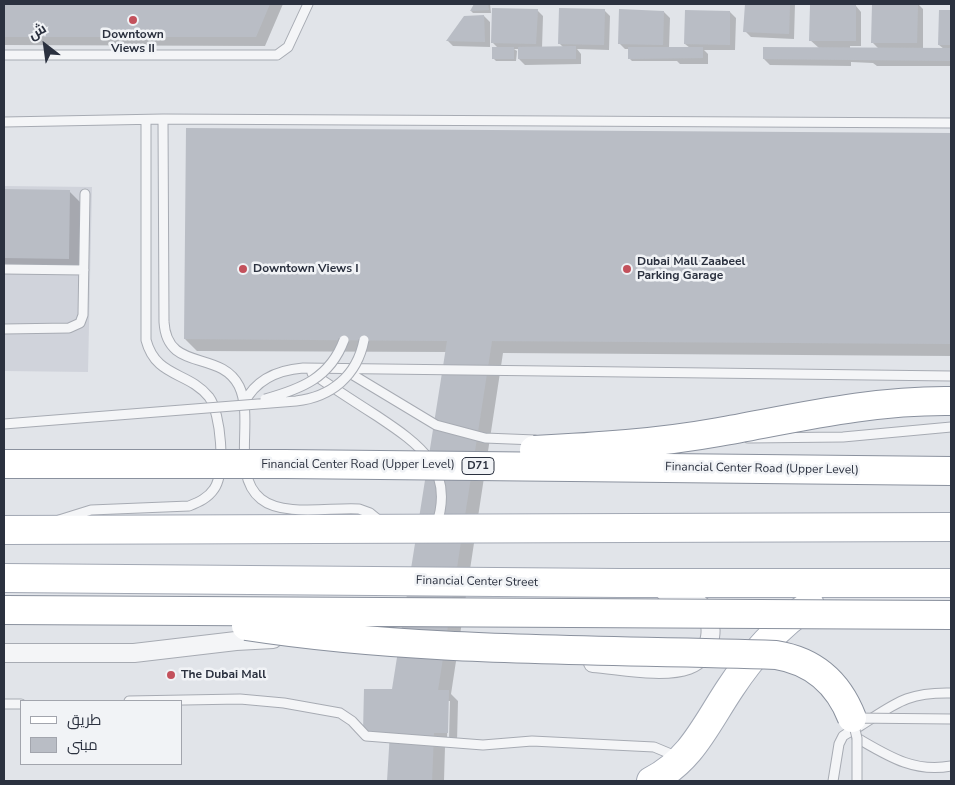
<!DOCTYPE html>
<html>
<head>
<meta charset="utf-8">
<style>
  body { margin:0 }
  #map { position:relative; width:955px; height:785px; overflow:hidden; background:#e1e4e9; font-family:"Nunito Sans",Cairo,sans-serif }
  canvas { display:block }
  .frame { position:absolute; inset:0; border:5px solid #2b313f; pointer-events:none }
  .legend { position:absolute; left:20px; top:700px; width:162px; height:65px; box-sizing:border-box; background:#f1f3f6; border:1px solid #a2a5ad; margin:0; padding:6px 9px; list-style:none; font-size:15px; color:#2b313f }
  .legend li { display:flex; align-items:center; gap:10px; height:25px }
  .legend b { width:25px; border:1px solid #a2a5ad }
  .north { position:absolute; left:20px; top:20px; width:50px; height:50px; -webkit-text-stroke:4px #f1f3f6; paint-order:stroke; rotate:330deg; font-size:14px; font-weight:700; line-height:20px; text-align:center; color:#2b313f }
  .north::after { content:''; display:block; margin:auto; width:18px; height:22px; background:#2b313f; clip-path:polygon(50% 0,100% 100%,50% 72%,0 100%) }
</style>
</head>
<body>
<div id="map">
<canvas width="955" height="785"></canvas>
<div class="frame"></div>
<ul class="legend">
<li><b style="height:6px;background:#fff"></b>طريق</li>
<li><b style="height:14px;background:#b9bdc5"></b>مبنى</li>
</ul>
<div class="north">ش</div>
</div>
<script>
const ctx = document.querySelector('canvas').getContext('2d');
ctx.lineJoin = 'round';
function fill(path, color) { ctx.fillStyle = color; ctx.fill(path, 'evenodd'); }
function trace(path, color, width, dash) { ctx.strokeStyle = color; ctx.lineWidth = width; ctx.lineCap = dash ? 'butt' : 'round'; ctx.setLineDash(dash || []); ctx.stroke(path); }
function label(font, color, halo, rows, align = 'center') {
  ctx.font = font + ' "Nunito Sans",sans-serif'; ctx.lineWidth = 5; ctx.setLineDash([]); ctx.textBaseline = 'middle'; ctx.strokeStyle = halo; ctx.fillStyle = color; for (const [text, x, y, turn = 0] of rows) {
    ctx.save(); ctx.translate(x, y); ctx.rotate((+turn || 0) * Math.PI / 180); ctx.textAlign = isNaN(turn) ? turn : align; if (halo) ctx.strokeText(text, 0, 0); ctx.fillText(text, 0, 0); ctx.restore();
  }
}
fill(new Path2D(`
  M4,186L92,187L88,372L4,371Z`), '#d0d3db');
fill(new Path2D(`
  M4,4H283L265,46L4,45Z
  M475,4H490L491,13H473L471,11Z
  M746,4H795L794,39L751,37L745,31Z
  M873,4H918L923,9V49H944L939,45L940,11H951V66H877L873,63L851,62V66L770,65L764,59L819,48L810,40L856,6L861,12V46H850V49H879L872,42Z
  M537,10L543,16L542,48H564L559,43L604,10L610,16L609,50L577,49L581,54V64L525,65L519,59V49H514L517,51L516,61H496L494,59L498,48L492,42Z
  M664,12L670,18L669,48H690L685,44L730,12L736,18L735,50H704L708,54V64H680L677,61H632L629,58V49H625L619,43Z
  M484,16L490,22V47L453,46L448,41Z
  M187,129L951,135V356L503,353L451,694L458,701L457,742H441L445,747L444,781H389L390,741L364,731L395,690L446,352L197,351L185,339ZM448,701H450L449,740H447Z
  M4,191H69L81,203L80,270L4,268Z`), '#0003');
fill(new Path2D(`
  M4,4H270L256,37H4Z
  M474,4H488L489,10L470,11Z
  M745,4H790L789,34L743,32Z
  M872,4H918L917,43H871Z
  M810,5H856V41H809Z
  M492,8L538,9L536,44L491,43Z
  M559,8L605,9L604,45L558,44Z
  M619,9L664,11L663,45L618,44Z
  M685,10L730,11V45L684,44Z
  M939,10H951V45H938Z
  M484,15L485,42L446,41L464,16Z
  M576,46V59H518V47Z
  M492,47H514V59H492Z
  M628,47H703V58L628,59Z
  M763,47L951,48V61L763,59Z
  M186,128L951,133V344L492,341L438,690H449L448,733H434L432,781H387L390,732H363L364,689H392L447,341L184,339Z
  M4,189L70,190L69,259L4,258Z`), '#b9bdc5');
const lane = new Path2D(`
  M4,55H277L288,47L308,4
  M163,119L164,322C167,373 220,349 239,386C255,419 230,474 261,499C283,517 332,507 359,509L370,513L381,522
  M4,122L163,119L951,123
  M4,269L84,270
  M4,329L69,328L80,323L83,315L85,194
  M343,369L436,425L485,438L535,440
  M312,373C333,388 355,402 377,416C419,444 456,469 436,526
  M244,403C256,379 278,370 303,368L951,376
  M748,438L843,437L951,427
  M59,520L91,510L189,506C199,502 208,498 214,489C226,472 221,413 209,397C188,371 156,378 146,340V120
  M129,701L240,699L284,703L340,713L352,721L366,736L483,745L532,741L654,747L678,757
  M4,704H21
  M857,738C888,756 914,773 951,766
  M833,781L839,744L843,736C849,732 855,729 860,726C895,704 906,692 951,693`);
const street = new Path2D(`
  M4,653H134L236,641L273,639
  M593,663C620,665 663,674 688,665C713,656 719,619 697,602C688,595 676,594 665,592`);
const primary = new Path2D(`
  M4,530L951,527
  M4,578L620,583H951
  M651,781C692,760 706,724 731,687C750,658 780,623 810,605`);
trace(lane, '#a7abb3', 11);
trace(street, '#a7abb3', 20);
trace(primary, '#a2a8b4', 30);
trace(lane, '#f4f5f7', 9);
trace(street, '#f4f5f7', 18);
trace(primary, '#fff', 28);
const laneBridge = new Path2D(`
  M265,399C301,389 330,378 344,340
  M4,424L296,401C331,397 357,376 364,340
  M857,781V738L852,718L951,719`);
const highwayBridge = new Path2D(`
  M534,450C596,447 658,443 719,432C797,418 871,400 951,401
  M4,464H285L951,471
  M4,610L951,615
  M246,626C421,653 599,649 776,655C813,661 838,682 852,718`);
trace(laneBridge, '#a7abb3', 11, []);
trace(highwayBridge, '#8a919e', 30, []);
trace(laneBridge, '#f4f5f7', 9);
trace(highwayBridge, '#fff', 28);
for (const [x, y, r, color] of [
  [133,20,5,"#c3515c"],
  [243,269,5,"#c3515c"],
  [627,269,5,"#c3515c"],
  [171,675,5,"#c3515c"]
]) { const dot = new Path2D(); dot.arc(x, y, r, 0, 2 * Math.PI); ctx.fillStyle = color; ctx.fill(dot); trace(dot, '#f1f3f6', 2); }
for (const [x, y, w] of [
  [478,466,32]
]) { const box = new Path2D(); box.roundRect(x - w / 2, y - 8.5, w, 17, 4); ctx.fillStyle = '#f1f3f6'; ctx.fill(box); trace(box, '#2b313f', 1); }
label('bold 11px', '#2b313f', null, [
  ["D71",478,466]
]);
label('bold 12px', '#2b313f', '#f1f3f6', [
  ["Downtown",133,35,"center"],
  ["Views II",133,49,"center"],
  ["Dubai Mall Zaabeel",637,262],
  ["Parking Garage",637,276],
  ["Downtown Views I",253,269],
  ["The Dubai Mall",181,675]
], 'left');
label('12px', '#2b313f', '#f1f3f6', [
  ["Financial Center Road (Upper Level)",358,465],
  ["Financial Center Road (Upper Level)",762,469,1],
  ["Financial Center Street",477,582,1]
]);
</script>
</body>
</html>
